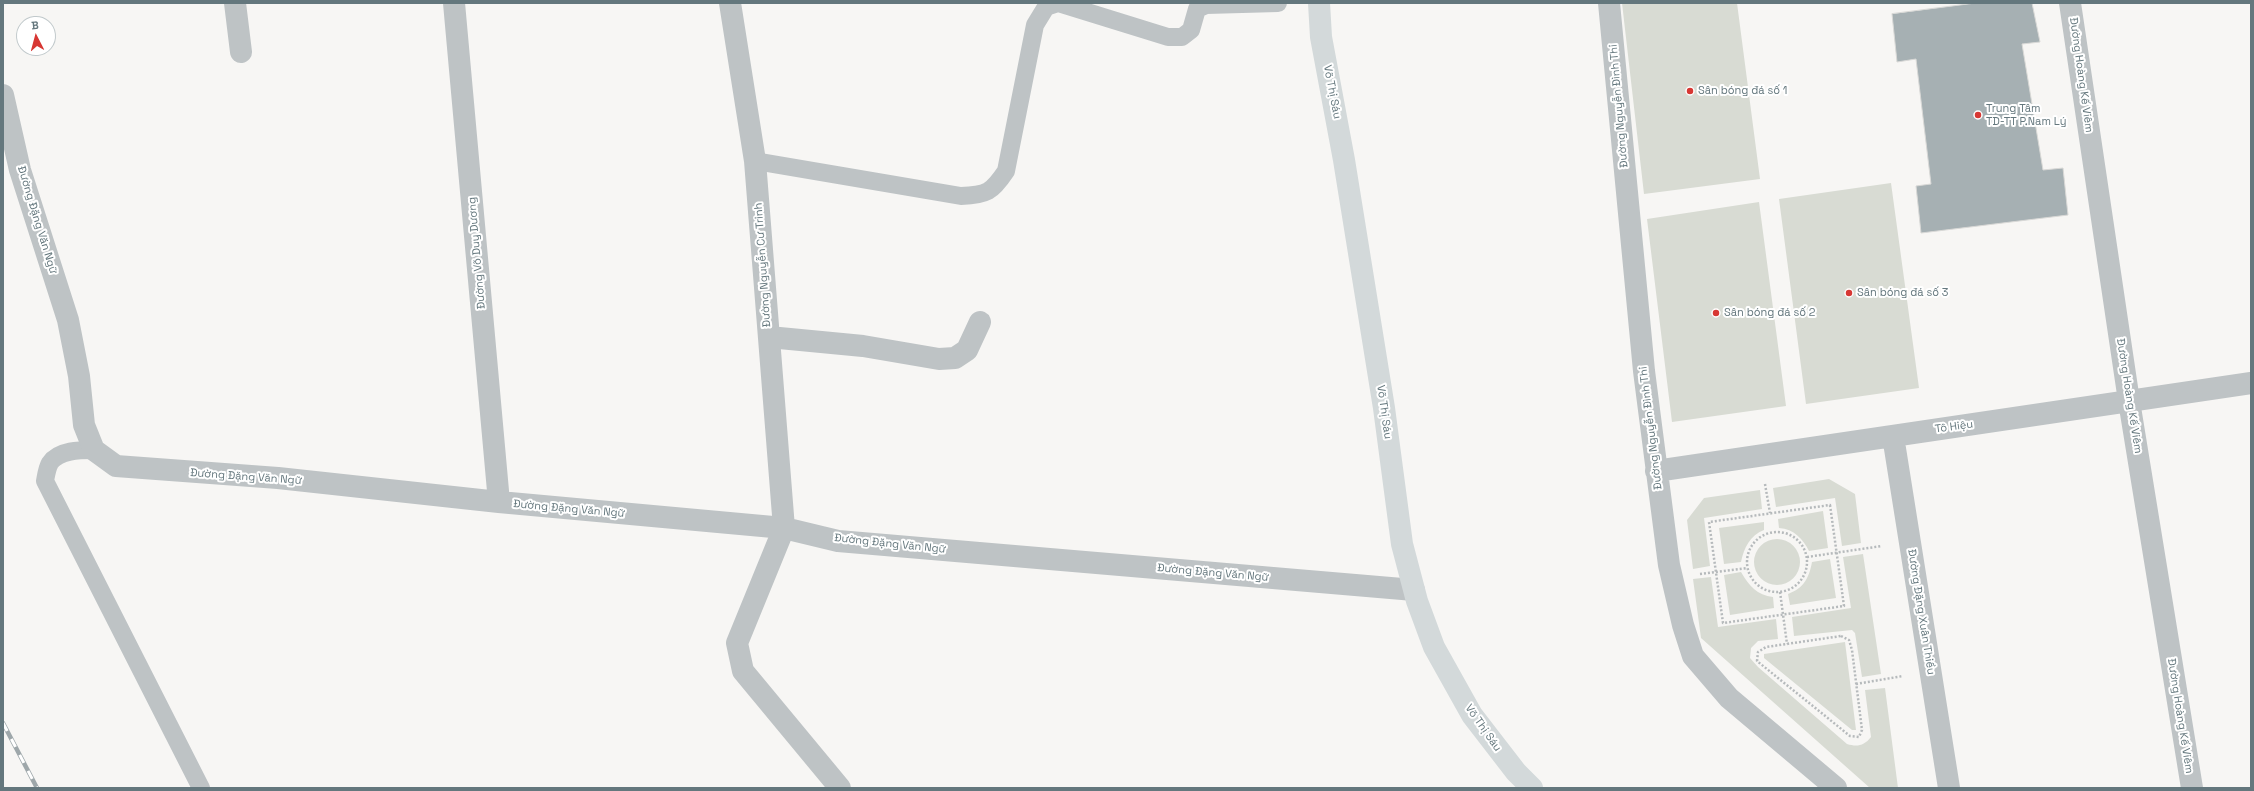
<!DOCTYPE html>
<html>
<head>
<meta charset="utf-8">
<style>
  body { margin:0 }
  #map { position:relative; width:2254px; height:791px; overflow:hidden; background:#f7f6f4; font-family:"Space Grotesk",sans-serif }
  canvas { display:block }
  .frame { position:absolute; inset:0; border:4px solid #64777d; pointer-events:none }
  .north { position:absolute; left:16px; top:16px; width:40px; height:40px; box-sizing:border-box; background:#fff; border:1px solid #c1c9cb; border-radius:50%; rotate:354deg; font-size:11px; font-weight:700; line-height:16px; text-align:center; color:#64777d }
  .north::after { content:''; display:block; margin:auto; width:14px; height:18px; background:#d73733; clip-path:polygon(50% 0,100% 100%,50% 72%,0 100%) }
</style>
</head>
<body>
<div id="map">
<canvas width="2254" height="791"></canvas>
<div class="frame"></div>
<div class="north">B</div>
</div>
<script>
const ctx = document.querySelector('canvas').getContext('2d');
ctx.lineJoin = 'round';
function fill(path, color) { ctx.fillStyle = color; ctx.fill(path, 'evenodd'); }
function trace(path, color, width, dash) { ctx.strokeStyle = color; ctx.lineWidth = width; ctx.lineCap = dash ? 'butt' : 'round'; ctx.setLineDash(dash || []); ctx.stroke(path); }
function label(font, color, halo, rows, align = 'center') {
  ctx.font = font + ' "Space Grotesk",sans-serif'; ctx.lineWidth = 4; ctx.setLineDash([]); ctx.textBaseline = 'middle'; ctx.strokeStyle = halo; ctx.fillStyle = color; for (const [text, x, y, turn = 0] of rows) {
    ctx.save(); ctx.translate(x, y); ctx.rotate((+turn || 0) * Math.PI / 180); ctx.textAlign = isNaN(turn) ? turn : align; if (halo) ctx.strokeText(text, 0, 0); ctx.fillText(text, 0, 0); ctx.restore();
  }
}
fill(new Path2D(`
  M1622,3H1737L1760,179L1644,194Z
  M1891,183L1919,388L1806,404L1779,199Z
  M1759,202L1786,406L1672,422L1647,219Z
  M1829,479L1855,494L1861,543L1842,546L1835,498L1776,507L1773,488Z
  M1760,490L1762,509L1704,518L1710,566L1693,569L1687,520L1704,498Z
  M1823,511L1828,548L1809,551C1803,539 1794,529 1779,528L1778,519Z
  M1764,522V530C1750,535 1744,548 1741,562L1724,564L1719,528Z
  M1754 562a23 23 0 1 1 46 0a23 23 0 1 1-46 0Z
  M1863,554L1881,674L1862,677L1855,633L1852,630L1794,636L1792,617L1851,608L1843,557Z
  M1830,559L1836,598L1790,605L1788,594C1804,588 1809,578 1812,562Z
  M1741,572C1749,586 1757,595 1773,597L1774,608L1730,615L1724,575Z
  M1711,577L1718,627L1776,619L1778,639L1758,641L1751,648L1750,658L1758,667L1847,744C1857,747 1864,746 1871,737L1865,690L1885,688L1898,788H1870L1701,638L1693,579Z
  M1845,642L1856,730H1852L1764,658V654Z`), '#d8dbd3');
const building = new Path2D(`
  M1976,3H2032L2040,42L2022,44L2043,170L2063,168L2068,215L1921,233L1916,186L1931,184L1916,59L1897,62L1892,14Z`);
fill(building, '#a6b0b3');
trace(building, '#d8d8d6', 1);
trace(new Path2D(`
  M1765,484L1770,513
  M1830,505L1844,606L1723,623L1709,522Z
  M1747 562a30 30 0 1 1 60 0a30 30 0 1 1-60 0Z
  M1807,557L1882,546
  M1700,574L1747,568
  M1780,592L1787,644
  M1841,636L1849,640L1852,650L1862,730L1859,737L1850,736L1757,661L1758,652L1766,647Z
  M1856,684L1903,676`), '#b6babc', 2.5, [2, 2]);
trace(new Path2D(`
  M1058,3L1168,37H1182L1191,30L1197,9L1206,5L1278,3
  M755,161L961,196C987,195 992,192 1006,171L1035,25L1046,7L1058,3
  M94,450C80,450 59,450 50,463C47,468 46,476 45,481L201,788`), '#bec3c5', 18);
trace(new Path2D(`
  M235,3L241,52
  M454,3L499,502
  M730,3L755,161L784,528L737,643L743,671L840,788
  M1609,3L1644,371L1669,565L1683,625L1693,656L1729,698L1836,788
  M2070,3L2129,401L2192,788
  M3,95L20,170L68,320L79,376L84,425L94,450L116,466L278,478L499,502L784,528L838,541L1414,590
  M769,337L863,346L939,359L955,358L967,350L980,322
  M1893,436L1949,788
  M1656,471L2251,383`), '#bec3c5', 22);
trace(new Path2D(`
  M1319,3L1321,37L1344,160L1384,408L1402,544L1417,601L1434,647L1472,715L1516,772L1532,788`), '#d3d9da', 22);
const rail = new Path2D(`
  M3,723L37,788`);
trace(rail, '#9ea7aa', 4.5);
trace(rail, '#fff', 3, [9]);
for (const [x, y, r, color] of [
  [1690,91,4,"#d73733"],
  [1978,115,4,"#d73733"],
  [1849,293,4,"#d73733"],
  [1716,313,4,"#d73733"]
]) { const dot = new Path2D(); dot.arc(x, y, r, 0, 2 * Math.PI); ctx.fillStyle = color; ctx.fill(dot); trace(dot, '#fff', 1.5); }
label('11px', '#64777d', '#fff', [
  ["Đường Hoàng Kế Viêm",2081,75,82],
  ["Võ Thị Sáu",1332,92,79],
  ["Đường Nguyễn Đình Thi",1619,106,-95],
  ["Đường Đặng Văn Ngữ",37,220,73],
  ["Đường Võ Duy Dương",477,253,-95],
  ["Đường Nguyễn Cư Trinh",763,265,-94],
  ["Đường Hoàng Kế Viêm",2129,396,81],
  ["Võ Thị Sáu",1384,412,82],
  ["Tô Hiệu",1954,427,-8],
  ["Đường Nguyễn Đình Thi",1651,428,-97],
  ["Đường Đặng Văn Ngữ",246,477,4],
  ["Đường Đặng Văn Ngữ",569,509,5],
  ["Đường Đặng Văn Ngữ",890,544,6],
  ["Đường Đặng Văn Ngữ",1213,573,5],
  ["Đường Đặng Xuân Thiều",1921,612,81],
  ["Đường Hoàng Kế Viêm",2180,716,81],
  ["Võ Thị Sáu",1483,728,55]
]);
label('11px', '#64777d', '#fff', [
  ["Sân bóng đá số 1",1698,91],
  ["Trung Tâm",1986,109],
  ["TD-TT P.Nam Lý",1986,122],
  ["Sân bóng đá số 3",1857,293],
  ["Sân bóng đá số 2",1724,313]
], 'left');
</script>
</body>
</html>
